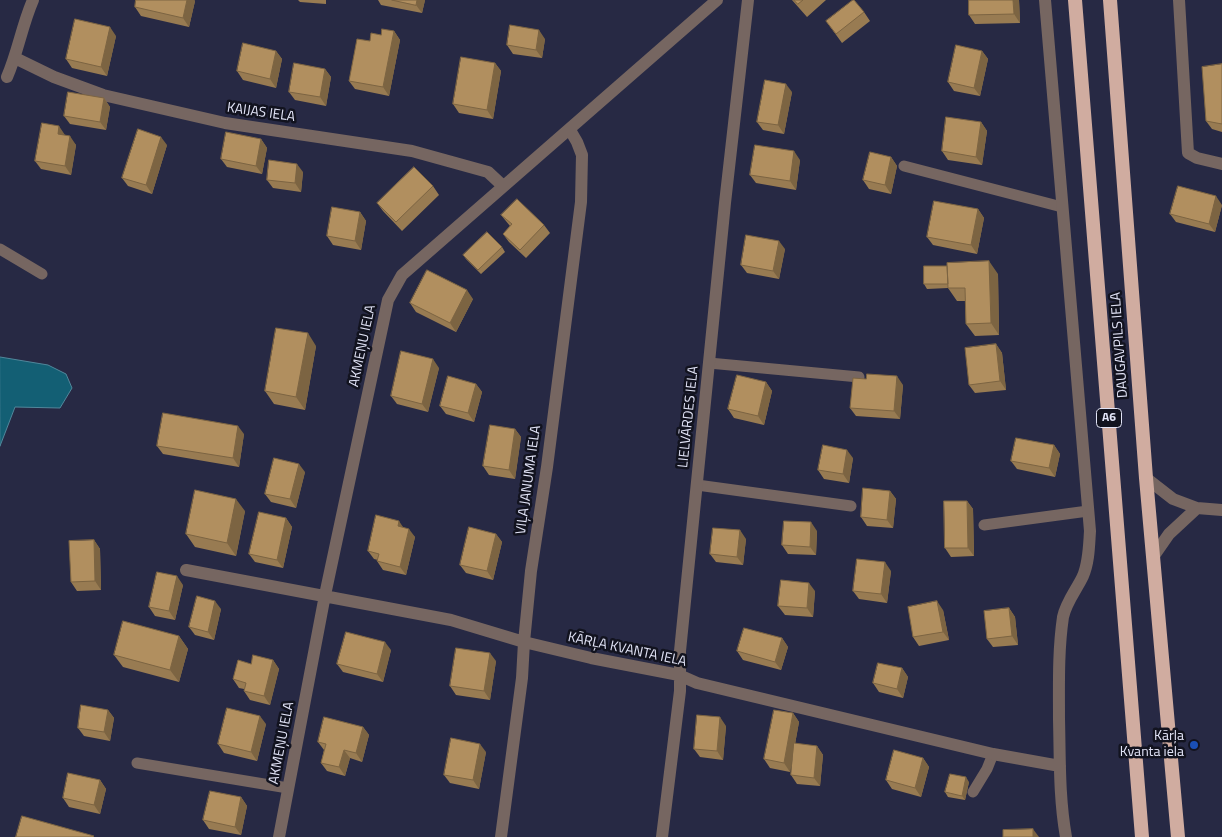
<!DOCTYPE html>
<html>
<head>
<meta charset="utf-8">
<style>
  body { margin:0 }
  canvas { display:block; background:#272944 }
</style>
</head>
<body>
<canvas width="1222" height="837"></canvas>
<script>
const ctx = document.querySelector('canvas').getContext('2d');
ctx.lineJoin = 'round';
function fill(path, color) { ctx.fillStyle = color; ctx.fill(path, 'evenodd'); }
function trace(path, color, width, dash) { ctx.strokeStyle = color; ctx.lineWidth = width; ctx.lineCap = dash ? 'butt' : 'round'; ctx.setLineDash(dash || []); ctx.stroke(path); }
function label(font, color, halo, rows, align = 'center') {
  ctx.font = font + ' "Titillium Web",sans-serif'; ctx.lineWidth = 5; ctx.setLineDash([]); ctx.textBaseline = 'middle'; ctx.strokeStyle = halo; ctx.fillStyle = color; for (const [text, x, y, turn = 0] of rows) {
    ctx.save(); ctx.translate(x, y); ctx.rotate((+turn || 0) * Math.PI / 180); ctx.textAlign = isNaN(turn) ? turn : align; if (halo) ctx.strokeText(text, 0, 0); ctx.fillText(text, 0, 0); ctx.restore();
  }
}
const water = new Path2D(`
  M0,357L48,365L66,374L72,388L60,408L15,407L0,446Z`);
fill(water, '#135f74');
trace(water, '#51879b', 1);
trace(new Path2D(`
  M904,166L1062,207
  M0,249L42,274
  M709,363L859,377
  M697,485L851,506
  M984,525L1088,511
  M137,763L288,788
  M973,792L987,769L993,754`), '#766661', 11);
trace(new Path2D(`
  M1045,0L1090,531C1089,546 1089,562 1083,576C1077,589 1066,602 1063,617C1058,651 1059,685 1059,719C1060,759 1059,798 1066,837
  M1179,0L1188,153L1197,158L1222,164
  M15,58L54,77L103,95L225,123L412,151L488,172L503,186
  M7,77C18,52 22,25 33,0
  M1146,478L1173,499L1197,508L1222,510
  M1153,557L1169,534L1197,508
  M186,570L451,620L524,642L591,658L679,675L697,683L993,754L1060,766
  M279,837L325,595L388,300L402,275L717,0
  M501,837L522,678L524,642L531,571L547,467L581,202L582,155L577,142L570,130
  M662,837L680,691V651L725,203L748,0`), '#766661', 12);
trace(new Path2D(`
  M1075,0L1142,837
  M1110,0L1146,478L1178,837`), '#d0aca0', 14);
fill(new Path2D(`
  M136,0H194L195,1L189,27L141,16L135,7Z
  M298,0H326V4L300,2Z
  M378,0H425L422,13L381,5Z
  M792,0H826L807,17Z
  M1019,0L1020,23L975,24L969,15Z
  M864,12L870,21L842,43L826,21Z
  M394,31L400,40L389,96L355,89L349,81L370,41L381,35Z
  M116,36L107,76L72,68L66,59Z
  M545,39L542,58L513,54L507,45Z
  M276,51L282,59L276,88L243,80L237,71Z
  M982,51L988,59L980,96L954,91L948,82Z
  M495,63L501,71L493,119L459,113L453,104Z
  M1222,64V132L1212,129L1206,121Z
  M325,69L331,77L326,106L295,100L289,92Z
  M792,92L784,134L763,130L757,122Z
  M104,98L110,107L106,130L70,124L64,116Z
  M981,122L987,131L982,165L948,160L942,151Z
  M65,135L76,145L71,175L41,169L35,161Z
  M261,139L267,148L262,174L227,167L221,159Z
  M167,145L152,194L128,186L122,178Z
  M891,157L897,166L891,194L869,189L863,180Z
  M800,160L796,190L756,183L750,175Z
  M303,172L301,192L273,188L267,180Z
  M433,186L439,195L402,231L383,211L377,203Z
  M1222,205L1215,232L1176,222L1170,214Z
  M978,209L984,218L977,254L933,245L927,237Z
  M360,212L366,221L361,250L333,245L327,236Z
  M501,215L544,225L550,233L526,258L509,242L503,234L510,226Z
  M502,247L505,252L481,274L466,259L463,255Z
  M785,249L779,279L747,273L741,265Z
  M998,274L999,335L975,336L966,324L965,301H957L948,288L927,289L924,284Z
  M473,299L456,332L416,312L410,303Z
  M996,344L1002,353L1006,390L975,393L969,385Z
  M316,346L305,410L274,404L265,391Z
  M439,368L428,412L397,404L391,396Z
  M866,379L903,385L900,419L856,416L850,408Z
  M766,382L772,391L764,425L734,418L728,409Z
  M476,384L482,392L474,422L446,414L440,406Z
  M515,429L521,437L515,479L489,475L483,466Z
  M244,434L239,467L163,454L157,446Z
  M1054,445L1060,454L1055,477L1017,469L1011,461Z
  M853,458L849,483L824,479L818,470Z
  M305,472L296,508L271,502L265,494Z
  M890,491L896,499L893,528L867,526L861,517Z
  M967,501L973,509L974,556L951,557L945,548Z
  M245,511L236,556L195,547L186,534Z
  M286,518L292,527L283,568L255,562L249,554Z
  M403,527L415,537L406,575L383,570L377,561L378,560L374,559L368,551Z
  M817,531L816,555L788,554L782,545Z
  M496,534L502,542L493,580L466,573L460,565Z
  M746,539L743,565L716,562L710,554Z
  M94,540L100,549L101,590L77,591L71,582Z
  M891,571L887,603L859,599L853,591Z
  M183,585L175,620L155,616L149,607Z
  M815,591L813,617L785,615L778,606Z
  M1009,608L1015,617L1018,645L993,647L987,639Z
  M221,609L214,640L195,635L189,627Z
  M943,610L949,640L919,646L913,637Z
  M179,636L188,649L179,682L123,667L114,655Z
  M782,638L788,647L781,670L743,660L737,651Z
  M391,650L383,682L343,672L337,664Z
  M273,660L279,669L270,705L250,700L244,691V689L239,688L233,679L251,664Z
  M496,661L490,700L456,695L450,686Z
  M902,668L908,677L903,698L879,692L873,683Z
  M108,710L114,718L110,741L84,736L78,728Z
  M793,713L799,722L795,744L817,746L823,755L820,786L797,784L791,775L793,754L790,772L770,768L764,759Z
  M266,724L257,761L224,753L218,744Z
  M726,726L723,760L700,757L694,749Z
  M363,727L369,735L362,762L350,758L345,776L327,771L321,763L324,750L318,742Z
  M486,752L479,789L450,783L444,775Z
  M923,758L929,767L921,797L892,789L886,780Z
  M100,780L106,789L100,814L69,807L63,798Z
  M969,782L965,800L948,797L945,792Z
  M241,797L247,806L241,835L209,829L203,820Z`), '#987b52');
fill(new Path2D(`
  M187,0H194L195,1L189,27L183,18Z
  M417,0H425L422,13L416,5Z
  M1013,0H1019L1020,23L1014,14Z
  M110,27L116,36L107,76L101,67Z
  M539,30L545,39L542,58L536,50Z
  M394,31L400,40L389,96L383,87Z
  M276,51L282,59L276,88L270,79Z
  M982,51L988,59L980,96L974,88Z
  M495,63L501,71L493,119L487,110Z
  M325,69L331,77L326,106L320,97Z
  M786,84L792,92L784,134L778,125Z
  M104,98L110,107L106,130L100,122Z
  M981,122L987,131L982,165L976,157Z
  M59,126L65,135L58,134Z
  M70,136L76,145L71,175L65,166Z
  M161,137L167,145L152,194L146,185Z
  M261,139L267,148L262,174L256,166Z
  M794,151L800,160L796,190L790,181Z
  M891,157L897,166L891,194L885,185Z
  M297,164L303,172L301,192L295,183Z
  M1216,196L1222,205L1215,232L1209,224Z
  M978,209L984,218L977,254L971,245Z
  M360,212L366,221L361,250L355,241Z
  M779,241L785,249L779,279L773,271Z
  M989,261L998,274L999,335L991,323Z
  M467,290L473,299L456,332L450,323Z
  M308,333L316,346L305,410L296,397Z
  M996,344L1002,353L1006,390L1000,381Z
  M433,359L439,368L428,412L422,404Z
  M897,376L903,385L900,419L894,411Z
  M766,382L772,391L764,425L758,416Z
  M476,384L482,392L474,422L468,413Z
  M238,426L244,434L239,467L233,458Z
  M515,429L521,437L515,479L509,470Z
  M1054,445L1060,454L1055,477L1049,468Z
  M847,450L853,458L849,483L843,474Z
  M299,464L305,472L296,508L290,499Z
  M890,491L896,499L893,528L887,520Z
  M236,499L245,511L236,556L227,543Z
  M967,501L973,509L974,556L968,548Z
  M286,518L292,527L283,568L277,560Z
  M399,521L405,530L398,526Z
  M811,522L817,531L816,555L810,547Z
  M409,529L415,537L406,575L400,567Z
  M740,530L746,539L743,565L737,557Z
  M496,534L502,542L493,580L487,571Z
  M94,540L100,549L101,590L95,581Z
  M885,562L891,571L887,603L881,594Z
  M177,576L183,585L175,620L169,611Z
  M809,583L815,591L813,617L807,608Z
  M215,601L221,609L214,640L208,632Z
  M937,601L943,610L949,640L943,632Z
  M1009,608L1015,617L1018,645L1012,636Z
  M179,636L188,649L179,682L170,670Z
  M782,638L788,647L781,670L775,662Z
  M385,642L391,650L383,682L377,674Z
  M490,653L496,661L490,700L484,691Z
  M273,660L279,669L270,705L264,696Z
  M902,668L908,677L903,698L897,689Z
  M108,710L114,718L110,741L104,732Z
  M793,713L799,722L790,772L784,763Z
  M260,716L266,724L257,761L251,752Z
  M720,717L726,726L723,760L717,751Z
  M363,727L369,735L362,762L356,753Z
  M480,744L486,752L479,789L473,780Z
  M817,746L823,755L820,786L814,778Z
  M344,750L350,758L345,776L339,767Z
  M923,758L929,767L921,797L915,788Z
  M966,777L969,782L965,800L962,796Z
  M100,780L106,789L100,814L94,805Z
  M241,797L247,806L241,835L235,827Z
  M1033,829L1039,837H1033Z`), '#7c6442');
const building = new Path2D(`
  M136,0H187L183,18L135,7Z
  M392,0H417L416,5Z
  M794,0H803L798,4Z
  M853,0H854L864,12L836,34L826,21Z
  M969,0H1013L1014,14L969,15Z
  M75,19L110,27L101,67L66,59Z
  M510,25L539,30L536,50L507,45Z
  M382,29L394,31L383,87L349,81L357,39L370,41L371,33L381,35Z
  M243,43L276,51L270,79L237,71Z
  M956,45L982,51L974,88L948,82Z
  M461,57L495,63L487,110L453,104Z
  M294,63L325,69L320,97L289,92Z
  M1222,64V124L1206,121L1202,67Z
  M765,80L786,84L778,125L757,122Z
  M68,92L104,98L100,122L64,116Z
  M946,117L981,122L976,157L942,151Z
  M42,123L59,126L58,134L70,136L65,166L35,161Z
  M138,129L161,137L146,185L122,178Z
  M226,132L261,139L256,166L221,159Z
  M755,145L794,151L790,181L750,175Z
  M870,152L891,157L885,185L863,180Z
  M269,160L297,164L295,183L267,180Z
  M414,167L433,186L396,222L377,203Z
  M1178,186L1216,196L1209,224L1170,214Z
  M517,199L544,225L520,250L503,234L512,224L501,215Z
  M934,201L978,209L971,245L927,237Z
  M332,207L360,212L355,241L327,236Z
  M487,232L502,247L478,270L463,255Z
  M746,235L779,241L773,271L741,265Z
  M989,261L991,323L966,324L965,288H948L947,263Z
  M924,266H947L948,284H924Z
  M427,270L467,290L450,323L410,303Z
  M276,328L308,333L296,397L265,391Z
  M996,344L1000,381L969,385L965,348Z
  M401,351L433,359L422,404L391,396Z
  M867,374L897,376L894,411L850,408L853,378L866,379Z
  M737,375L766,382L758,416L728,409Z
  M448,376L476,384L468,413L440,406Z
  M163,413L238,426L233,458L157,446Z
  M490,425L515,429L509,470L483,466Z
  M1016,438L1054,445L1049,468L1011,461Z
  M823,445L847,450L843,474L818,470Z
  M274,458L299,464L290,499L265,494Z
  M863,488L890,491L887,520L861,517Z
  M195,490L236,499L227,543L186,534Z
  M944,501H967L968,548H945Z
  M259,512L286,518L277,560L249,554Z
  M376,515L399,521L398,526L409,529L400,567L377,561L379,554L368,551Z
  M784,521L811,522L810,547L782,545Z
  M469,527L496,534L487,571L460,565Z
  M713,528L740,530L737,557L710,554Z
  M94,540L95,581L71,582L69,541Z
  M857,559L885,562L881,594L853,591Z
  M157,572L177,576L169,611L149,607Z
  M781,580L809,583L807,608L778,606Z
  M197,596L215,601L208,632L189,627Z
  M937,601L943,632L913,637L908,607Z
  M1009,608L1012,636L987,639L984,611Z
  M123,621L179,636L170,670L114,655Z
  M744,628L782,638L775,662L737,651Z
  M346,632L385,642L377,674L337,664Z
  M456,648L490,653L484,691L450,686Z
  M253,655L273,660L264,696L244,691L246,683L233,679L238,660L251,664Z
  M878,663L902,668L897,689L873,683Z
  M81,705L108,710L104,732L78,728Z
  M227,708L260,716L251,752L218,744Z
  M774,710L793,713L784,763L764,759Z
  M697,715L720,717L717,751L694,749Z
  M324,717L363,727L356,753L344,750L339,767L321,763L326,744L318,742Z
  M451,738L480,744L473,780L444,775Z
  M794,743L817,746L814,778L791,775Z
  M894,750L923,758L915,788L886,780Z
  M68,773L100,780L94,805L63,798Z
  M950,774L966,777L962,796L945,792Z
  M210,791L241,797L235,827L203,820Z
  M22,816L94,836L93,837H16Z
  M1033,829V837H1003V830Z`);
fill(building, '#b18f5f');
trace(building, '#7c6442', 1);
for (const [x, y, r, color] of [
  [1194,745,5,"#1a4fb4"]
]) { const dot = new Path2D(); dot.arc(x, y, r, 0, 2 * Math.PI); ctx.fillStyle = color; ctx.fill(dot); trace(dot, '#12131f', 2); }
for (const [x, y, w] of [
  [1109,418,25]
]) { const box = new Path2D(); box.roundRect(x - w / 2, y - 9.5, w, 19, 4); ctx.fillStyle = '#12131f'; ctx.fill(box); trace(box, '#e2e4f7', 1); }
label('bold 12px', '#e2e4f7', null, [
  ["A6",1109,418]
]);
label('14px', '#e2e4f7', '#12131f', [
  ["KAIJAS IELA",261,113,8],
  ["DAUGAVPILS IELA",1120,345,-94],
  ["AKMEŅU IELA",363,346,-78],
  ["LIELVĀRDES IELA",689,417,-84],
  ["VIĻA JANUMA IELA",529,480,-82],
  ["KĀRĻA KVANTA IELA",627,650,12],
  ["AKMEŅU IELA",282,743,-79]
]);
label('14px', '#e2e4f7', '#12131f', [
  ["Kārļa",1184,737],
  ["Kvanta iela",1184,753]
], 'right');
</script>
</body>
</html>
